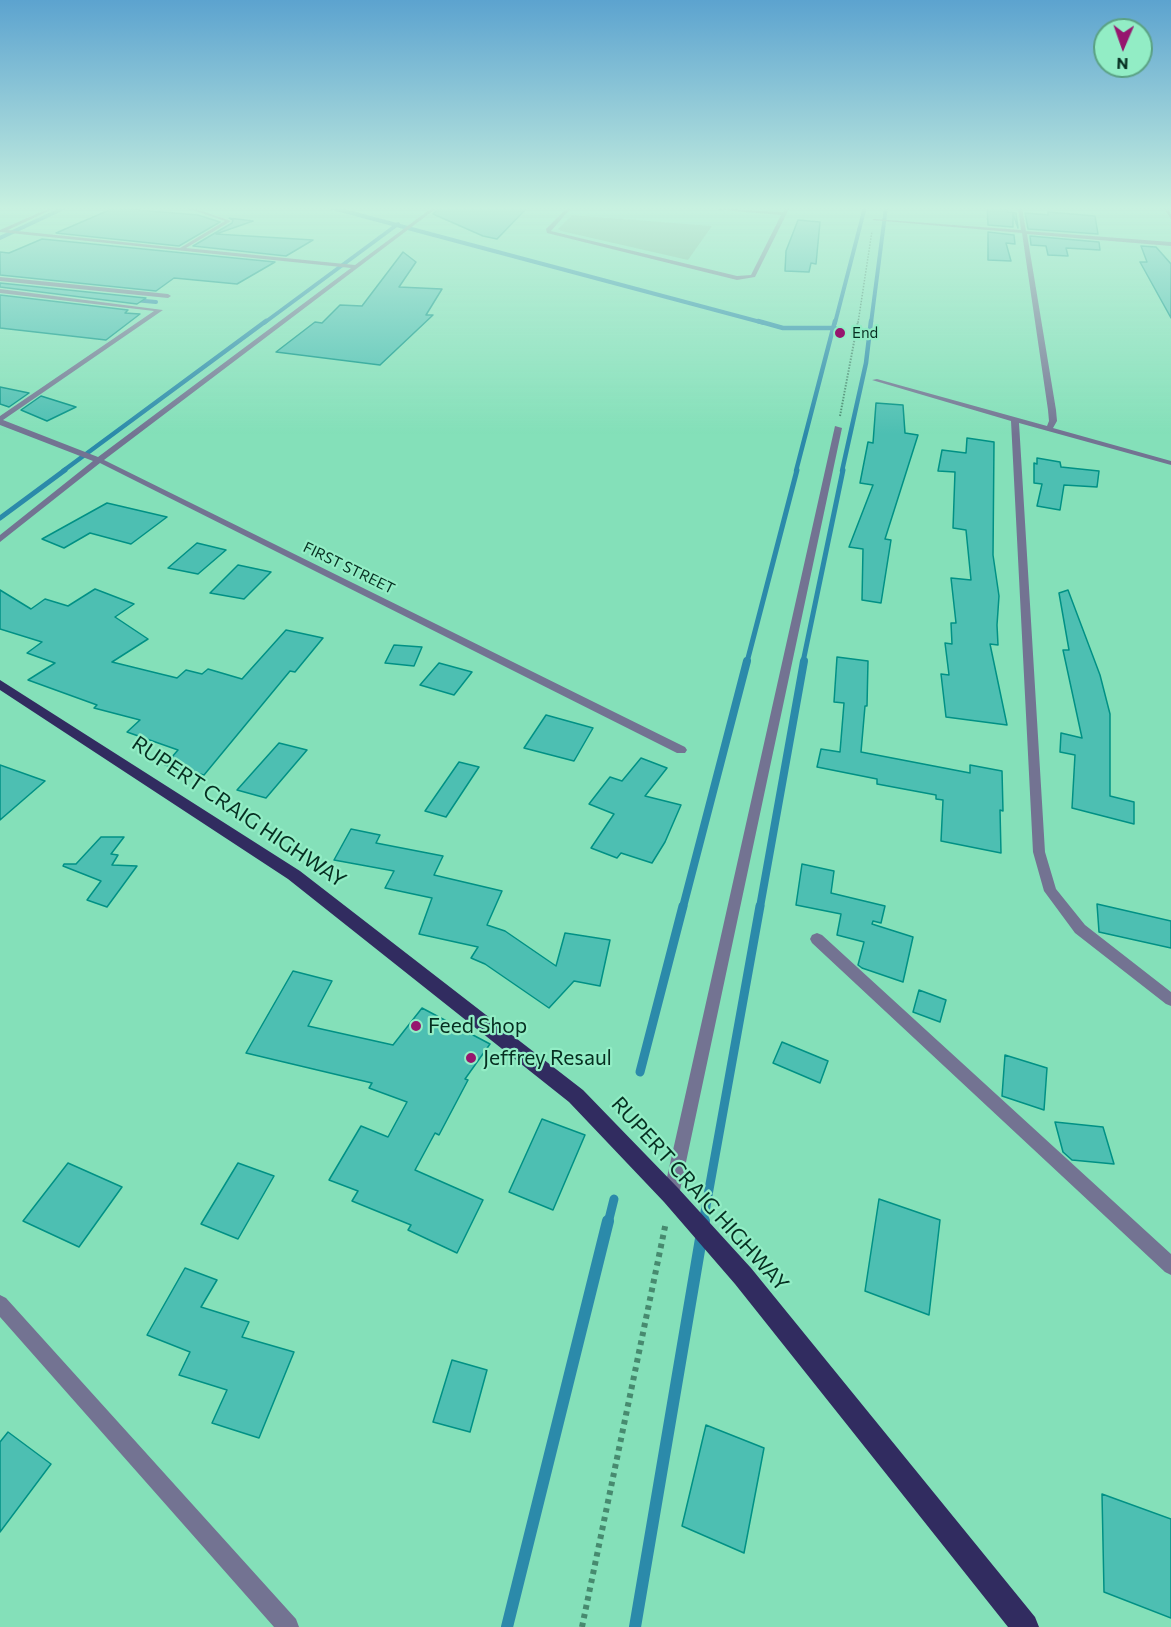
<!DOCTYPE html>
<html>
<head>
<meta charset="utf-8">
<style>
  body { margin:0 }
  #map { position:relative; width:1171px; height:1627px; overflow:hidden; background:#84e0b9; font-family:Commissioner,sans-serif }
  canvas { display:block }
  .north { position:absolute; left:1093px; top:18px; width:60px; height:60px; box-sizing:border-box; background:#92edc5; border:2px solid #5aa183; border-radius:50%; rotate:182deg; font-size:16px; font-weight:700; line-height:24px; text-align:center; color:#062f21 }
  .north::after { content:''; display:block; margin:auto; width:21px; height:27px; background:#96166e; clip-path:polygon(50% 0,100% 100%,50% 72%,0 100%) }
</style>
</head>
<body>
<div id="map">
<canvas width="1171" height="1627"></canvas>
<div class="north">N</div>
</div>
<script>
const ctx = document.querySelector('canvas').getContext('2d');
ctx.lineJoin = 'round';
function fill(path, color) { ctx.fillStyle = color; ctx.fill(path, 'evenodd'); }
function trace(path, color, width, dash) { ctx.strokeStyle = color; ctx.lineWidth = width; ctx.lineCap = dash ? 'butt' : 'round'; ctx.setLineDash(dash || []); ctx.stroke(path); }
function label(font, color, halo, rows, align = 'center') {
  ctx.font = font + ' Commissioner,sans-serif'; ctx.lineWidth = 4.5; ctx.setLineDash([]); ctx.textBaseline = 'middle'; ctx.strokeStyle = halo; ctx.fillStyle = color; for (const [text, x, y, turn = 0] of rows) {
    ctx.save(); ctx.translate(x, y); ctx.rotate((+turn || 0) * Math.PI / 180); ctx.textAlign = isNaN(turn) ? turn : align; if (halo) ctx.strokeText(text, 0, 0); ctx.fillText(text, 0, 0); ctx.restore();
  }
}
fill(new Path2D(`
  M572,215L712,226L688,260L561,231L558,229Z`), '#7ab69b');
trace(new Path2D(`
  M329,207L764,323
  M0,238L66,207
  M134,300L156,302
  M264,323L398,224
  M835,323L865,207
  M871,323L886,207`), '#2b8aaa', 4);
trace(new Path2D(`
  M758,321L783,328H835
  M63,471L266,321
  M796,471L835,321
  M842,471L866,363L871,321`), '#2b8aaa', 4.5);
trace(new Path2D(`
  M0,518L65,470
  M747,662L797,470
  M803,662L843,470`), '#2b8aaa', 5);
trace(new Path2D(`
  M683,907L747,661
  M760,907L804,661`), '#2b8aaa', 8);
trace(new Path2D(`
  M640,1072L683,906
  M608,1223L614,1199
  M703,1223L760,906`), '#2b8aaa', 9);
trace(new Path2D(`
  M507,1627L608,1221
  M635,1627L704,1221`), '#2b8aaa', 12);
const building = new Path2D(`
  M440,207H528L497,239L483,236L433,214Z
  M987,207H1005L1008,212L1016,213L1018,228L1013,214V227L988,225Z
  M114,208L198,215L220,222L179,246L56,233Z
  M1048,212L1095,216L1098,234L1028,229L1025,213L1048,215Z
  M229,218L253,221L216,234L313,240L286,256L193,246L232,223L233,220Z
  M798,220L820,222L816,264L811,263L809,272L785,271L786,251Z
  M988,232L1014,235L1015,244L1006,243L1011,261L988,260Z
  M1030,236L1099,242L1100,250L1066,248L1068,256L1048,255L1046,246L1031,245Z
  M42,239L275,262L237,284L174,278L156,291L0,275V252L9,253Z
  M1141,246L1156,247L1171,264V318L1140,262H1147Z
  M403,252L416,262L399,287L442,289L426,315H433L380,365L276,352L315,322L322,323L340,305L362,306Z
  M0,283L146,298L137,304L0,287Z
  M0,295L128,310L125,313L140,314L106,340L0,328Z
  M0,387L29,393L9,407L0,404Z
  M41,396L76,407L47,421L21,410Z
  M876,403L903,405L905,433L918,435L885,539L891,540L881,603L862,600L863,549L849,547L873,485L860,483L868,442L873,443Z
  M967,438L994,442L993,555L999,596L997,625L998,645L990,644L1007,725L946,717L941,674L949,675L945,643L952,644L951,623H956L951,578L971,580L966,530L953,528L955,472L938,471L942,450L966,453Z
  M1037,458L1060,462L1061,467L1099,471L1097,487L1064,485L1060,510L1037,506L1042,484L1034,483V463L1037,464Z
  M107,503L167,517L131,544L90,533L64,548L42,539Z
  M197,543L226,550L198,574L168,568Z
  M238,565L271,572L244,599L210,593Z
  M95,589L134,604L115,617L148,639L112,662L177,678L186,670L202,674L208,669L242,679L286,630L323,638L295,672L290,671L204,775L165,765L178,750L127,732L140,720L94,708L97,705L28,680L55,663L27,653L42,642L0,629V590L31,609L45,599L68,606Z
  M1068,590L1100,675L1110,714V796L1134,802V824L1072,808L1075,755L1060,752L1061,733L1082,738L1063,650H1069L1059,593Z
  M394,645L422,647L414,666L385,663Z
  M837,657L868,661L867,706H865L861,752L970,773V765L1002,771L1003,811L1000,810L1001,853L941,841L943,800L936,799V795L877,784V779L817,767L821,749L840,752L844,703L834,702Z
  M439,663L472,672L454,695L420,685Z
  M546,715L593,728L574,761L524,748Z
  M279,743L307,750L266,798L237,790Z
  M641,758L667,768L645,796L681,805L665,842L652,863L621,853L617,858L591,848L614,814L589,804L610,777L622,781Z
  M459,762L479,767L446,817L425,811Z
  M0,765L45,781L0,820Z
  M351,829L380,835L376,843L443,856L434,875L502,891L487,925L505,931L556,966L565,933L610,940L600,986L574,981L549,1008L485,964L471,958L478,947L419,934L432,898L385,888L394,871L334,860Z
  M101,837H124L111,854L118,855L112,865L137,866L107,907L87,900L101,881L63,866L64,864H76Z
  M802,864L834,871L831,893L885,906L881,923L873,921L872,924L913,937L903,982L862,968L858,965L864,942L837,935L841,914L796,905Z
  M1097,904L1171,921V948L1099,932Z
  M293,971L332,981L308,1026L393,1045L422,1008L490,1044L465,1079L468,1080L439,1135L435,1133L415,1170L483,1200L457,1253L408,1230L411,1225L352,1201L358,1191L329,1180L361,1126L388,1137L407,1102L369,1088L372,1083L246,1053Z
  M919,990L946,1000L940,1022L913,1012Z
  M782,1042L828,1061L820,1083L773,1063Z
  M1005,1055L1047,1068L1044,1110L1002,1096Z
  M542,1119L585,1135L553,1210L509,1192Z
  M1055,1122L1103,1127L1114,1164L1072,1160L1063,1152Z
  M68,1163L122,1187L79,1247L23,1221Z
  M238,1163L274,1176L238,1239L201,1224Z
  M879,1199L940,1220L929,1315L865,1291Z
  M185,1268L217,1280L201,1307L249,1322L242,1337L294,1352L259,1438L212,1423L227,1390L179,1375L190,1352L147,1335Z
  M452,1360L487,1370L470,1432L433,1422Z
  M706,1425L764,1448L744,1553L682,1526Z
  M8,1432L51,1464L0,1532V1442Z
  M1102,1494L1171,1519V1618L1104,1592Z`);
fill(building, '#4dbfb2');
trace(building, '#009185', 1.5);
trace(new Path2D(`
  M858,323L872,231`), '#478a6f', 1.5, [1.5, 1.5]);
trace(new Path2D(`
  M840,416L858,321`), '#478a6f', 2, [1.5, 1.5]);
trace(new Path2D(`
  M582,1627L666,1222`), '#478a6f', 6, [4.5, 4.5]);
fill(new Path2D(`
  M52,207H57L8,230L180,248L225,221L192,210L168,207L193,208L231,221L186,248L355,265L433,207H438L104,460L685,747L687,750L685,753H677L100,463L0,542V535L93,461L0,425V416L154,311L0,293V289L163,310L3,420L98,457L351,268L0,232V230Z
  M568,207H572L551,231L737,276L751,275L781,215L699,208L697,207L783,212L786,207H790L755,277L737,280L547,233L546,229Z
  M1018,207H1022L1026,231L1171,242V246L1027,234L1056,410L1057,421L1053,428L1171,461V465L1019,423L1045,852L1056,889L1085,925L1171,992V1006L1166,1004L1075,933L1044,891L1033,852L1011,421L872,380L877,379L1047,426L1049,421L1048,410L1022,233L872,220L874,219L1021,230Z
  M1163,207H1167L1171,214V219Z
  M0,277L168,294L171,296L168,298L0,281Z
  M835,426L842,428L679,1195L677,1201L671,1203L665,1201L663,1195Z
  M817,933L822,935L1171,1254V1275L1165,1272L812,943L810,939L812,935Z
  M0,1295L6,1298L296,1619L299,1627H274L0,1317Z`), '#737392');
fill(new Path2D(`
  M0,680L300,871L583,1090L678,1188L751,1268L1035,1617L1039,1627H1008L735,1284L664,1202L569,1102L288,879L0,690Z`), '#312c60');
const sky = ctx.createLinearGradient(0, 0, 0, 434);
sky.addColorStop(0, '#5ca3cf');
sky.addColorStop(0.48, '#c8f1e0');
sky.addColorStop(1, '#c8f1e000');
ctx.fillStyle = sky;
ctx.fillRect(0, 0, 1171, 434);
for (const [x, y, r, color] of [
  [840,333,6,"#96166e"],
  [416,1026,6,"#96166e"],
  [471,1058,6,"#96166e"]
]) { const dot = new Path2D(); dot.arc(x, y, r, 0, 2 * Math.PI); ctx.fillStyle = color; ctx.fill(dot); trace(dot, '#92edc5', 2); }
label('15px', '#062f21', '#92edc5', [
  ["End",852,333]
], 'left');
label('15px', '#062f21', '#92edc5', [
  ["FIRST STREET",349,568,26]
]);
label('21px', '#062f21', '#92edc5', [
  ["RUPERT CRAIG HIGHWAY",239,812,34],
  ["RUPERT CRAIG HIGHWAY",700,1194,48]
]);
label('21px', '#062f21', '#92edc5', [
  ["Feed Shop",428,1026],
  ["Jeffrey Resaul",483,1058]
], 'left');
</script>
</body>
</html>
